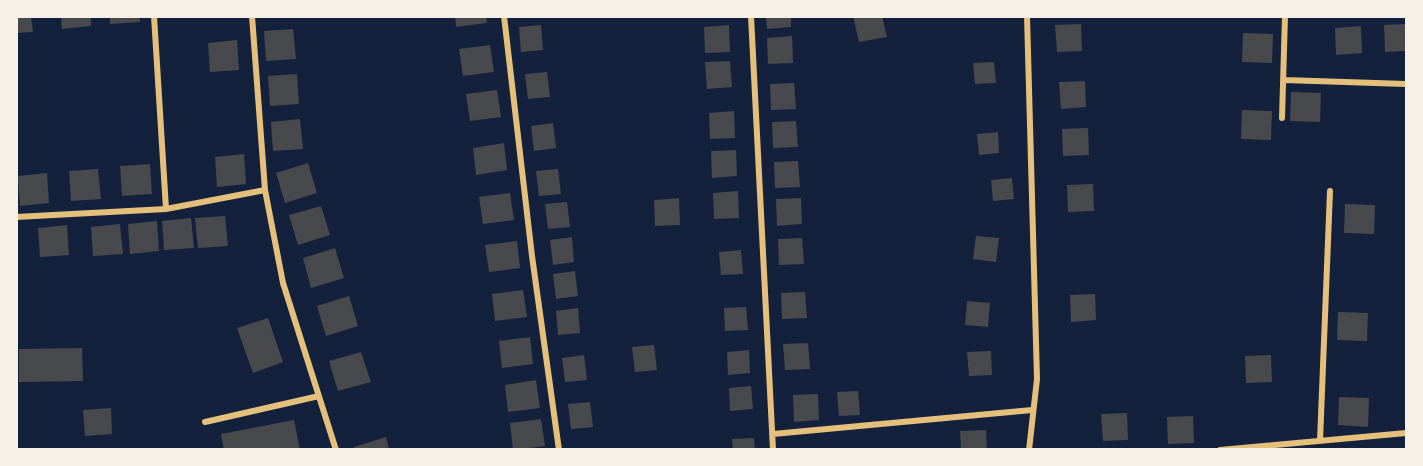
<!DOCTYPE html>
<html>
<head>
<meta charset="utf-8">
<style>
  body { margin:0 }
  #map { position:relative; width:1423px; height:466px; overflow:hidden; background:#14213d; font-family:Arial,sans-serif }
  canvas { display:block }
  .frame { position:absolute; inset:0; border:18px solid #f6f1e7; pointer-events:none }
</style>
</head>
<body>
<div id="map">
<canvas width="1423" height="466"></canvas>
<div class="frame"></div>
</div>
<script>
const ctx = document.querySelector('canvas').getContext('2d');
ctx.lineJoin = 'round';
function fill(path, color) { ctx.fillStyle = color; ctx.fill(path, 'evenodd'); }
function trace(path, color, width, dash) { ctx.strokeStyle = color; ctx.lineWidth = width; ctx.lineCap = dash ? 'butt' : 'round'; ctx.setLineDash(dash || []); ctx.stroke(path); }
fill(new Path2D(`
  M16,16H31L33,32L16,33Z
  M61,16H91V26L62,29Z
  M110,16H139L140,22L110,24Z
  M455,16H486L487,23L456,27Z
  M766,16H791V27L767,29Z
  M853,16H882L887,37L859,42Z
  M1081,24L1082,51L1057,52L1055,25Z
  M1406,24V51L1385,52L1384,25Z
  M541,25L543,50L521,52L519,27Z
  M729,25L730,52L705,53L704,27Z
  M1361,26L1362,53L1336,55L1335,28Z
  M293,29L296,59L266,61L264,31Z
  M1243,33L1273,34L1272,63L1242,62Z
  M792,36L793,63L768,64L767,38Z
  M237,40L239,70L210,72L208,43Z
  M490,45L494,72L463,76L459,49Z
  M730,61L732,87L707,89L705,62Z
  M994,62L996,83L975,84L973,63Z
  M547,72L550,97L528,99L525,74Z
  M297,74L299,104L270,106L268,76Z
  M1085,81L1086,107L1061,109L1059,82Z
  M794,83L796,109L771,110L770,84Z
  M497,90L501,117L470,121L466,94Z
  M1291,92L1321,93L1320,122L1290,121Z
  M1242,110L1272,111L1271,140L1241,139Z
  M734,111L735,138L710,139L709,113Z
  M300,119L303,149L273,151L271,122Z
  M796,121L798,147L773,148L772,122Z
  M553,123L556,148L534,151L531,126Z
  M1088,128L1089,155L1063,156L1062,129Z
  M998,132L999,153L979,155L977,134Z
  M504,143L507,170L476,175L473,148Z
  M736,150L737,176L712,178L711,151Z
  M244,154L246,184L217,187L215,157Z
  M798,161L800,187L775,188L774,162Z
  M308,163L317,193L285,203L276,173Z
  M150,164L152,194L122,196L120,166Z
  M98,169L101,199L71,201L69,171Z
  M558,169L561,194L539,196L536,171Z
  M47,173L49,203L20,206L18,176Z
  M1012,178L1014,199L993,201L991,180Z
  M1093,184L1094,211L1068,212L1067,185Z
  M738,191L739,218L714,219L713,193Z
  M510,193L514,220L483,224L479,197Z
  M679,198L680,225L655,226L654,200Z
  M801,198L802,224L777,226L776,199Z
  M567,202L570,227L548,229L545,204Z
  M1345,204L1375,205L1374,234L1344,233Z
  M321,206L330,235L298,245L289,215Z
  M225,216L228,246L198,248L195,218Z
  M191,218L194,248L164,250L162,221Z
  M157,221L159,251L130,254L128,224Z
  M120,224L123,254L93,256L91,227Z
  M67,225L69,255L40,257L38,228Z
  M976,236L999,238L996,262L973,259Z
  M572,237L574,262L553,265L550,240Z
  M802,238L804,264L779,265L778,239Z
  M517,241L520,268L489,272L485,245Z
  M335,248L344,278L311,288L303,258Z
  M741,250L743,274L721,275L719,252Z
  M575,271L578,296L556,299L553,274Z
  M523,290L527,317L495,321L492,294Z
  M805,292L807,318L782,319L781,293Z
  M1095,294L1096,320L1071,322L1070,295Z
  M349,296L358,326L326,336L317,306Z
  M967,301L990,303L988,327L965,325Z
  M746,307L748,330L725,331L724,308Z
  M578,308L580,333L558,335L556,311Z
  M1338,312L1368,313L1367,341L1337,340Z
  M268,318L283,362L253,373L237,328Z
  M530,337L533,364L502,368L499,341Z
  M808,343L810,369L785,370L783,344Z
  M654,345L657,370L635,372L632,347Z
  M82,348L83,381L19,382V349Z
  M749,350L750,373L728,375L727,352Z
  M991,351L992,375L969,376L967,352Z
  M361,352L371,382L338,391L329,361Z
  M584,355L587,380L565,382L562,358Z
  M1271,355L1272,382L1246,383L1245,356Z
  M536,380L540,408L508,412L505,385Z
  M751,386L753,409L730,411L729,388Z
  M858,391L860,415L839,416L837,392Z
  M818,394L819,420L794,422L793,395Z
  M1339,397L1369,398L1368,427L1338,425Z
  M590,402L593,427L571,429L568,404Z
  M111,408L112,434L85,436L83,410Z
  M1127,413L1128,440L1103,441L1101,414Z
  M1193,416L1194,443L1168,444L1167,417Z
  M541,419L545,446L513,450L510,423Z
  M294,420L300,450H224L221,434Z
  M986,430L987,450H961L960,431Z
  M386,437L389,450H354V447Z
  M754,438L755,450H733L732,439Z`), '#48494c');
trace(new Path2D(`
  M154,16L166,209
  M252,16L265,190L283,283L336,450
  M504,16L532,256L559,450
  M751,16L773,450
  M1027,16L1037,379L1029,450
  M1284,80L1406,84
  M1282,118L1285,16
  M16,217L166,209L265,190
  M205,422L319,396
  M773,434L1032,410
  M1320,441L1330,191
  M1220,450L1406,433`), '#e5c07b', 6);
</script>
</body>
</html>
